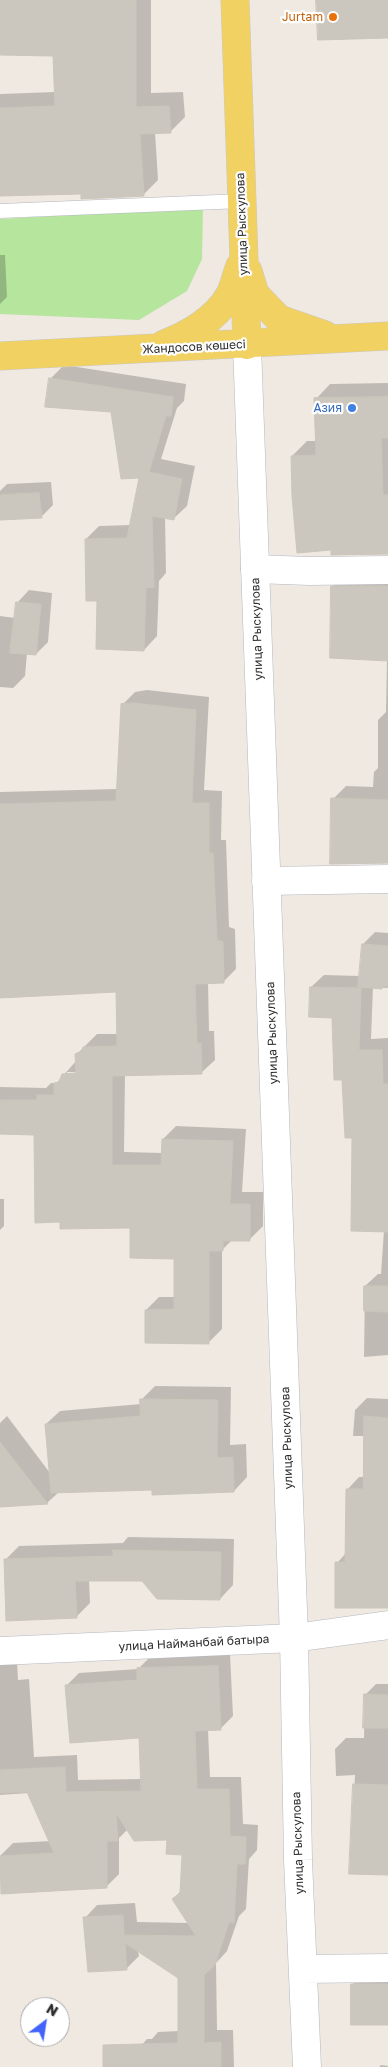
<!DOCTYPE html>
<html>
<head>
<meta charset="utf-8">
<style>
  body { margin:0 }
  #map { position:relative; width:388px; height:2067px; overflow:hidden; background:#efe9e1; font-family:"Golos Text",sans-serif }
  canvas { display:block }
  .north { position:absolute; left:20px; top:1997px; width:50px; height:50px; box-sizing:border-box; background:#fff; border:1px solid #ababab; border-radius:50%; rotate:31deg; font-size:14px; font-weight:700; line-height:20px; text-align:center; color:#2e2e2e }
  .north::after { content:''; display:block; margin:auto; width:18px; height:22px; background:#4264fb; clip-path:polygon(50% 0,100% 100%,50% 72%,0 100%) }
</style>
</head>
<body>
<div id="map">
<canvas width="388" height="2067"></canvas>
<div class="north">N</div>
</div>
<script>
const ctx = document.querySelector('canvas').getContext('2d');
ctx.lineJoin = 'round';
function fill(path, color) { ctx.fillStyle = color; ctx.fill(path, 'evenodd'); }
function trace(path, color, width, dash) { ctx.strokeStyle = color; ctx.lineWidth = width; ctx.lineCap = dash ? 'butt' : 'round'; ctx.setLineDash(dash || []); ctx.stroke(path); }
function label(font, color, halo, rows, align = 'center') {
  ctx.font = font + ' "Golos Text",sans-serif'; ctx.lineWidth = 4.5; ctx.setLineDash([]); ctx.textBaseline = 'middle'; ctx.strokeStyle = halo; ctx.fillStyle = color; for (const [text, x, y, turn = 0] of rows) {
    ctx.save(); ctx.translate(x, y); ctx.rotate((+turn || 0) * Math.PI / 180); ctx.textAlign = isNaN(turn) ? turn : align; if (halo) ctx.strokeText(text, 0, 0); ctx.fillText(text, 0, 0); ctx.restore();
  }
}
fill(new Path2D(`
  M203,207L202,259L187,291L139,320L0,314V219Z`), '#b6e59e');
fill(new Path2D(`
  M0,0H151V93L183,92L185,117L170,132H155L158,180L143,195L82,192L0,195V94L55,92V55L0,54Z
  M0,255H5L7,297L0,304Z
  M64,365L186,384L184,401L177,408L161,459L195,466L187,506L173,519L165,517L166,573L159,581L157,636L144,650L99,600L86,539L99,526L131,525L140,477L112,410L50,379Z
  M388,383V553L332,549L292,456L307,441H317L316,399L330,384Z
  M51,482L53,505L41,517L0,519V491L7,484Z
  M388,573V862L333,799L346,786L373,787L374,772L378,768V720L386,712L387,660L332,587L345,574Z
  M29,590L52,593L48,642L36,654L27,653L25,676L13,688L0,687V616L15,618L17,603Z
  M147,690L209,697L204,790L222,791L221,840H226L229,927L235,929L236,969L223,982H208L209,1031H214L215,1060L202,1072L125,1074L124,1152L163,1153V1139L176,1126L246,1129L242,1192H263V1226L250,1239H233L222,1250V1329L209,1342L146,1310L159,1297H175V1258L131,1227L61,1220L35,1133H0V1087L46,1088L51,1083H57L61,1078L77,1060V1054L97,1034H118L117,990L0,997V792L117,789L122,705L135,692ZM67,1072H83L67,1075Z
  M375,932L388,933V988L373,987L371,1039L388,1038V1355L364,1357L365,1286L378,1274H381L384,1230L354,1136L333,1016L311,987L324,975L360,976L363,944Z
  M0,1199H4V1226L0,1230Z
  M155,1386L231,1387L230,1445L246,1444L247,1477L234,1491L153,1488L59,1492L47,1503L0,1506V1423L7,1416L50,1473L46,1424L60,1411L141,1404L142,1399Z
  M367,1398L388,1399V1606L337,1563L347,1552V1490L359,1477H364L365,1436H353L355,1410Z
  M128,1537L234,1539L233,1585L220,1599L143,1580H89L90,1603L76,1617L5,1560L19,1546L123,1543Z
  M230,1654L233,1716L220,1729H208L210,1777H241L243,1824L258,1825L257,1850L249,1859L246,1909L239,1916L227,1951L216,1963L217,2030H233L234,2067H123L147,2039H152L158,2032L179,2031V1977L138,1951L139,1956L126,1969L85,1918L97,1905L135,1903L137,1922L189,1923L173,1899L181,1891L183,1854L168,1839L128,1829L119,1838V1874L106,1887L0,1856L13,1843L51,1841L29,1793L0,1795V1662L17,1661L18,1680L29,1679L34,1757L77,1755L78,1780L142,1779L140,1737L66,1686L79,1673L138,1669L151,1656Z
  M376,1684H388V1852L351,1857L355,1775L336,1776L335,1749L346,1738H364L365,1695Z
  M364,1973H388V2023L352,1985Z
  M381,2065L388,2066V2067H379Z`), '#0003');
const building = new Path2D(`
  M0,0H136V107L169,106L171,133L140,134L144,196L81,199V194L0,196V108L55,106L53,56L0,55Z
  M316,0H388V38L318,40Z
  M49,378L173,397L171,416H166L149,472L182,479L174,520L152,516L154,587L146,588L144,651L96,649L97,601H86L85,539L127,538L139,478L121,479L111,412L45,407Z
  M388,397V438H381L383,495H388V554L331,555V550L297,553L292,496L291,456L316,455L314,398Z
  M39,493L42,518L0,520V495Z
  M331,586H388V661L330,658Z
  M16,602L41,604L36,655L10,653Z
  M134,703L196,710L192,803H209V853H213L217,940L223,942L224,983L195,984L197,1044L201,1043L202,1074L112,1076V1165H161L162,1139L233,1141L230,1204H250V1241H223V1251H209V1344L145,1343V1310L174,1309V1259L130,1258V1228L60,1229V1222L35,1223L34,1135L0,1134V1100H37V1095H54V1083L59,1082L62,1074L76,1073L75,1054L82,1051L83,1047L117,1046L116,992L0,998V804L116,801L121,704Z
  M331,798L388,800V863L330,864Z
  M362,944L388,946V986H382V989L358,987Z
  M310,987L361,988L359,1050H382L383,1084H388V1232L351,1231L352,1138H345L342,1080H334L332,1018L309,1017Z
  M364,1286H388V1312L364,1311Z
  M140,1399L218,1400L217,1458L233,1457L234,1492L152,1495V1490L51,1493L45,1424L140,1416Z
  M364,1416L388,1418V1608H335V1562H345L346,1489H363Z
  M0,1442L48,1504L0,1507Z
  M113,1550L221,1552L220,1600L157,1599L142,1581H75L77,1618L6,1621L4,1559L113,1556Z
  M218,1666L221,1730L195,1731L197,1789H229L230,1836L246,1837L245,1864H237L234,1923L229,1922L215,1965L204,1975V2043L221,2042V2067H103V2045L178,2043V1978L125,1943L127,1970L88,1972L83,1917L123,1915L124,1935L196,1936L172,1899L180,1893L182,1855L166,1854L167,1840L134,1841L116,1813L118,1841H107V1888L1,1894L0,1856L54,1853L27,1792L0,1793V1770L65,1767L66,1792L141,1791L139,1738L70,1743L65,1685L137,1680V1668Z
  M364,1694L388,1695V1728H363Z
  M353,1784L388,1785V1875L349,1874Z
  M351,1984H388V2025H351Z`);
fill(building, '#cbc7bf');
trace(building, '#cbc5ba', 1);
const lane = new Path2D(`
  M0,211L242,201`);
const street = new Path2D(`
  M255,569L309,571L388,570
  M266,881L388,879
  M294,1638L298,1860L307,2067
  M303,1969L388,1968`);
const secondary = new Path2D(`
  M247,345L294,1638
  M0,1651L294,1638L388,1625`);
const primary = new Path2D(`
  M235,0L247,345
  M248,271L255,294L279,319L325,335
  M164,344C188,335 216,319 229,296C234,288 236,275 240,266
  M0,356L388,336`);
trace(lane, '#b4b7c1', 15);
trace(street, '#b4b7c1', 29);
trace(secondary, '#b4b7c1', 29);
trace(primary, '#c9c9c9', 29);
trace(lane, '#fff', 14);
trace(street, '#fff', 28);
trace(secondary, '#fff', 28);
trace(primary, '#f2d163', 28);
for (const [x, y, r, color] of [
  [333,17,5,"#e8710a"],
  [352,408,5,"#3f7fe0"]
]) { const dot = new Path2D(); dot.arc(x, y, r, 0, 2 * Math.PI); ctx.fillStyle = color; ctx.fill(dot); trace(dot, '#fff', 2); }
label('12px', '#c56008', '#fff', [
  ["Jurtam",323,17]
], 'right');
label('12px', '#2e2e2e', '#fff', [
  ["улица Рыскулова",242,224,-92],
  ["Жандосов көшесі",194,347,-3],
  ["улица Рыскулова",257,629,-92],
  ["улица Рыскулова",272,1033,-92],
  ["улица Рыскулова",287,1438,-92],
  ["улица Найманбай батыра",194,1643,-3],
  ["улица Рыскулова",298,1843,-92]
]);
label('12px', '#366cbe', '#fff', [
  ["Азия",342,408]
], 'right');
</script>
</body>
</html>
